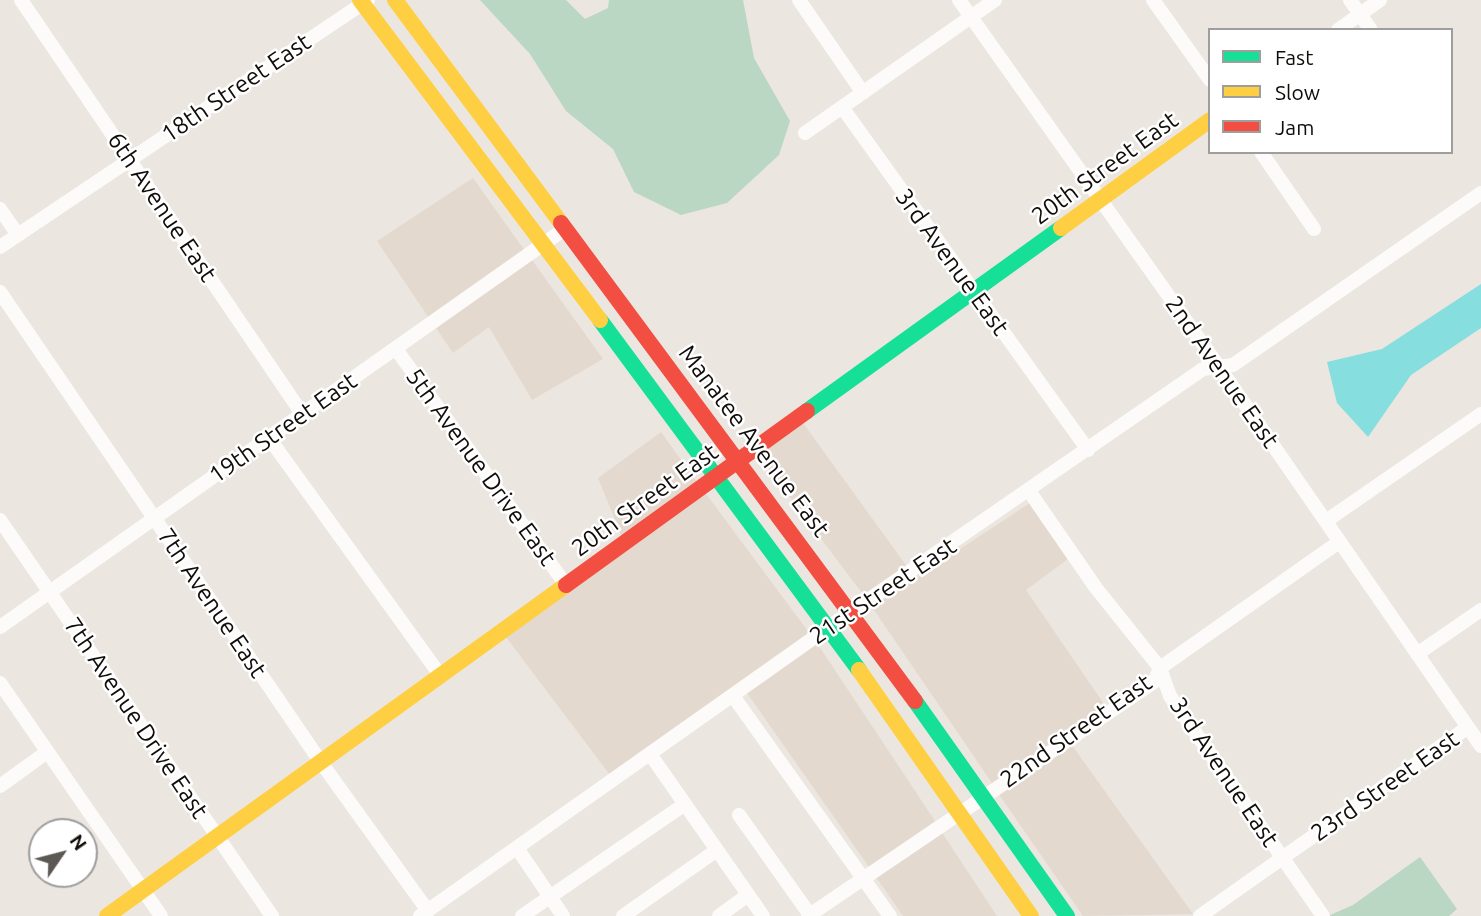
<!DOCTYPE html>
<html>
<head>
<meta charset="utf-8">
<style>
  body { margin:0 }
  #map { position:relative; width:1481px; height:916px; overflow:hidden; background:#ece6e0; font-family:Ubuntu,sans-serif }
  canvas { display:block }
  .legend { position:absolute; left:1208px; top:28px; width:245px; height:126px; box-sizing:border-box; background:#fff; border:2px solid #9f9e9d; margin:0; padding:9px 12px; list-style:none; font-size:21px; color:#0f0c09 }
  .legend li { display:flex; align-items:center; gap:14px; height:35px }
  .legend b { width:35px; border:2px solid #9f9e9d }
  .north { position:absolute; left:28px; top:818px; width:70px; height:70px; box-sizing:border-box; background:#fff; border:2px solid #9f9e9d; border-radius:50%; rotate:55deg; font-size:19px; font-weight:700; line-height:28px; text-align:center; color:#0f0c09 }
  .north::after { content:''; display:block; margin:auto; width:24px; height:32px; background:#5c5854; clip-path:polygon(50% 0,100% 100%,50% 72%,0 100%) }
</style>
</head>
<body>
<div id="map">
<canvas width="1481" height="916"></canvas>
<ul class="legend">
<li><b style="height:9px;background:#16e098"></b>Fast</li>
<li><b style="height:9px;background:#ffcf43"></b>Slow</li>
<li><b style="height:9px;background:#f24e42"></b>Jam</li>
</ul>
<div class="north">N</div>
</div>
<script>
const ctx = document.querySelector('canvas').getContext('2d');
ctx.lineJoin = 'round';
function fill(path, color) { ctx.fillStyle = color; ctx.fill(path, 'evenodd'); }
function trace(path, color, width, dash) { ctx.strokeStyle = color; ctx.lineWidth = width; ctx.lineCap = dash ? 'butt' : 'round'; ctx.setLineDash(dash || []); ctx.stroke(path); }
function label(font, color, halo, rows, align = 'center') {
  ctx.font = font + ' Ubuntu,sans-serif'; ctx.lineWidth = 5; ctx.setLineDash([]); ctx.textBaseline = 'middle'; ctx.strokeStyle = halo; ctx.fillStyle = color; for (const [text, x, y, turn = 0] of rows) {
    ctx.save(); ctx.translate(x, y); ctx.rotate((+turn || 0) * Math.PI / 180); ctx.textAlign = isNaN(turn) ? turn : align; if (halo) ctx.strokeText(text, 0, 0); ctx.fillText(text, 0, 0); ctx.restore();
  }
}
fill(new Path2D(`
  M473,178L525,251L429,318L377,241Z
  M532,260L603,359L532,400L489,327L453,353L436,328Z
  M803,423L908,568L865,597L758,455Z
  M661,432L697,482L622,537L598,478Z
  M704,491L810,634L610,775L506,637Z
  M1030,503L1068,559L1026,590L1106,707L992,783L872,607Z
  M817,643L935,821L869,867L747,693Z
  M1071,744L1193,914L1083,916L998,793Z
  M941,831L997,916H903L876,877Z`), '#e4d9ce');
fill(new Path2D(`
  M480,0H566L585,19L608,8L609,0H743L754,58L790,121L779,155L727,203L681,215L634,192L613,149L566,111L530,54Z
  M1420,857L1457,909L1449,916H1328L1353,905Z`), '#b9d7c2');
fill(new Path2D(`
  M1481,284V328L1411,375L1368,437L1337,403L1327,362L1382,349Z`), '#86dedf');
trace(new Path2D(`
  M21,0L303,415
  M799,0L863,93
  M959,0L1219,367L1481,746
  M1153,0L1210,80
  M1350,0L1371,30
  M1338,30L1380,0
  M842,107L1088,450
  M805,133L995,0
  M1261,152L1314,229
  M0,209L18,235
  M0,247L368,0
  M0,292L320,761L428,911
  M396,349L566,585
  M269,438L440,675
  M1029,491L1096,588L1160,668L1170,696L1323,916
  M0,520L272,916
  M1326,521L1481,414
  M0,627L566,228
  M1417,654L1481,610
  M0,683L161,916
  M733,696L890,916
  M650,754L763,916
  M0,786L47,752
  M739,815L810,915
  M517,848L563,916
  M420,916L829,627L1203,369L1233,365L1481,193
  M522,916L685,804
  M623,916L717,850
  M719,916L748,895
  M808,916L1154,682L1160,668L1339,542
  M1200,916L1468,727`), '#fcfbfa', 14);
trace(new Path2D(`
  M600,320L859,670
  M807,411L1061,228
  M915,701L1067,916`), '#16e098', 16);
trace(new Path2D(`
  M360,0L600,320
  M395,0L561,223
  M1061,228L1210,120
  M859,670L1031,916
  M107,916L566,585`), '#ffcf43', 16);
trace(new Path2D(`
  M561,223L915,701
  M566,585L807,411`), '#f24e42', 16);
label('24px', '#0f0c09', '#fff', [
  ["18th Street East",236,88,-34],
  ["20th Street East",1105,168,-36],
  ["6th Avenue East",162,207,56],
  ["3rd Avenue East",952,262,54],
  ["2nd Avenue East",1222,372,55],
  ["19th Street East",283,428,-35],
  ["Manatee Avenue East",754,441,53],
  ["5th Avenue Drive East",481,467,54],
  ["20th Street East",645,500,-36],
  ["21st Street East",883,591,-34],
  ["7th Avenue East",212,603,56],
  ["7th Avenue Drive East",136,718,56],
  ["22nd Street East",1076,731,-35],
  ["3rd Avenue East",1224,772,56],
  ["23rd Street East",1385,786,-35]
]);
</script>
</body>
</html>
